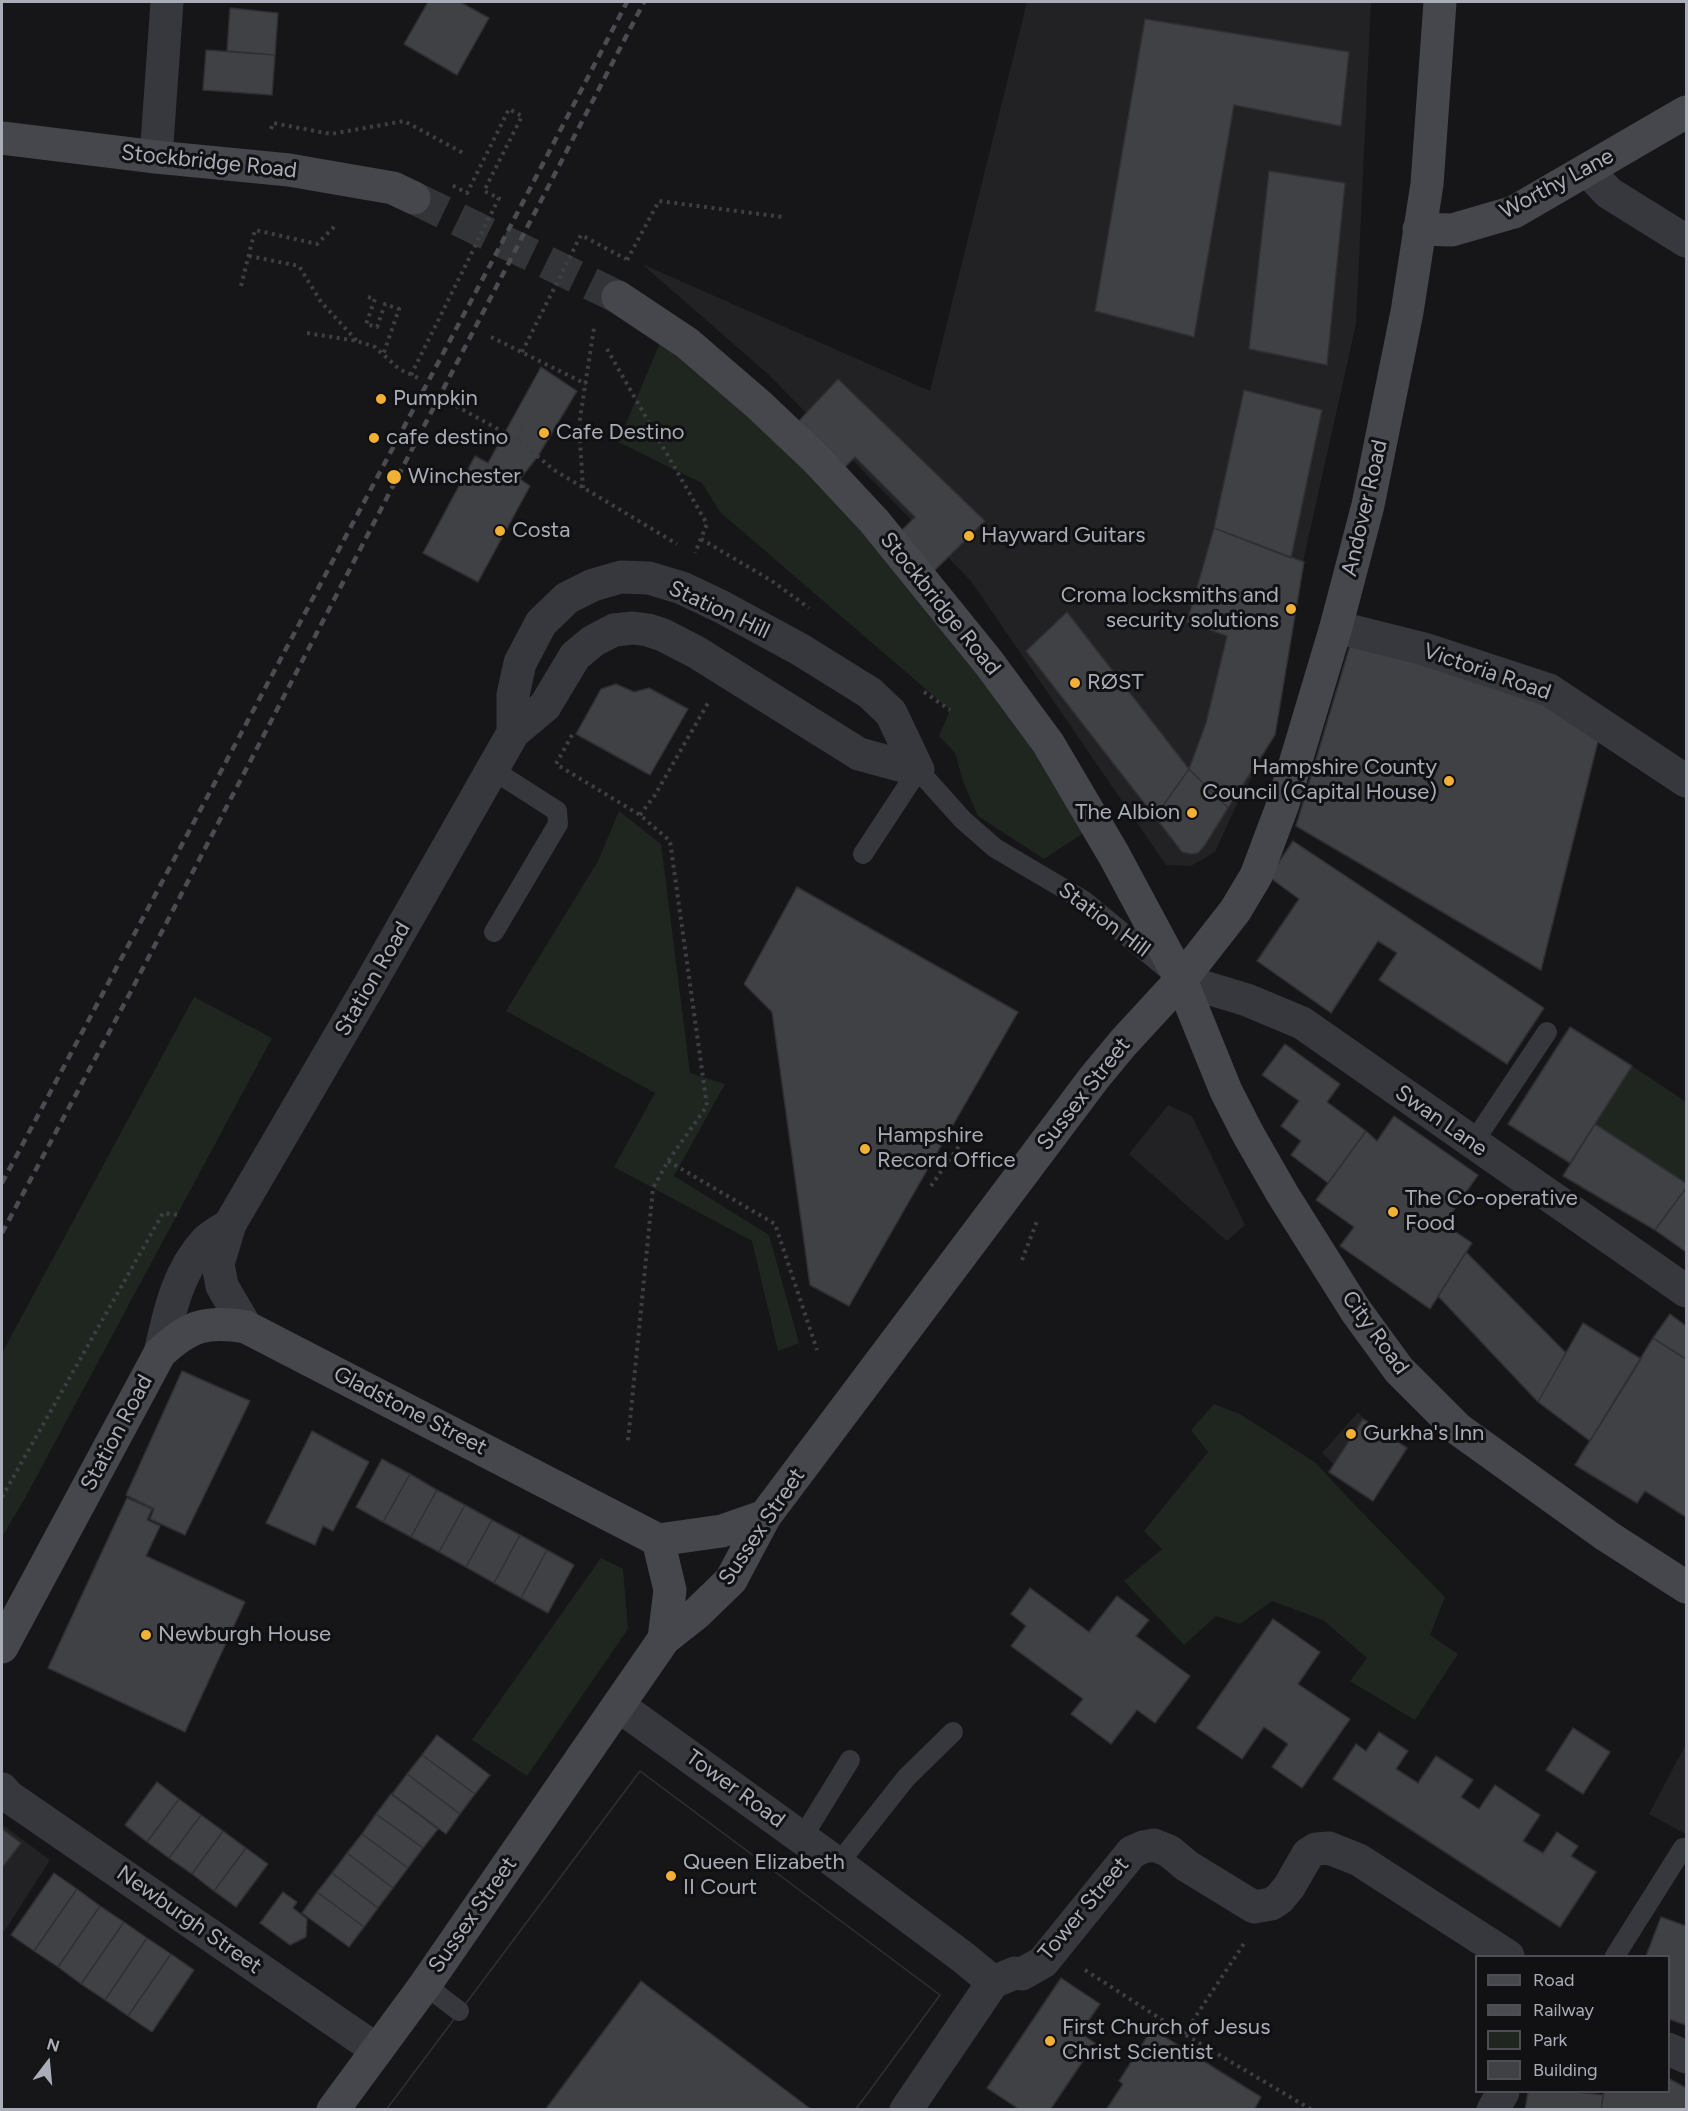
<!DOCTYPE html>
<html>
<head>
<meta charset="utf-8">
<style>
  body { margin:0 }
  #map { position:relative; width:1688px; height:2111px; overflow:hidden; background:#161618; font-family:Figtree,sans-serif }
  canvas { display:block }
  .frame { position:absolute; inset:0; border:3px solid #a8adb8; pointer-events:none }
  .legend { position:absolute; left:1475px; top:1955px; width:195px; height:138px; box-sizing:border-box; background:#111113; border:2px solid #4d4f55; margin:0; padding:8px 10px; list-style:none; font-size:18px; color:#a8adb8 }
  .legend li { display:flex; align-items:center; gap:12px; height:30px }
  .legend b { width:30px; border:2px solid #4d4f55 }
  .north { position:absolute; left:18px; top:2033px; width:60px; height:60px; -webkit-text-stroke:4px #111113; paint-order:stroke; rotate:16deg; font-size:16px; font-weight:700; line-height:24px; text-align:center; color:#a8adb8 }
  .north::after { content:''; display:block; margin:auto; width:21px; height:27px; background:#a8adb8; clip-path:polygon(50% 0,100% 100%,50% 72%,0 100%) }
</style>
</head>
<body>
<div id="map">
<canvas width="1688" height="2111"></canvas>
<div class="frame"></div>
<ul class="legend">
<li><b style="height:8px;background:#45474d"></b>Road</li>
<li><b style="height:8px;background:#4a4c52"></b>Railway</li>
<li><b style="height:16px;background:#1e261f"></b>Park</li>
<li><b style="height:16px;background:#404145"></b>Building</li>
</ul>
<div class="north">N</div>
</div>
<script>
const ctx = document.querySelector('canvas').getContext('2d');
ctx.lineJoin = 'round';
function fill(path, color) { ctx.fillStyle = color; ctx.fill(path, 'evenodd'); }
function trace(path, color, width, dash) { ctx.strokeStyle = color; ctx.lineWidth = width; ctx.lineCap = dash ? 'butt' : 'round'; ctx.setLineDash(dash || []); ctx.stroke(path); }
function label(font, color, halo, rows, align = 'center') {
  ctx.font = font + ' Figtree,sans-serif'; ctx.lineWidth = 6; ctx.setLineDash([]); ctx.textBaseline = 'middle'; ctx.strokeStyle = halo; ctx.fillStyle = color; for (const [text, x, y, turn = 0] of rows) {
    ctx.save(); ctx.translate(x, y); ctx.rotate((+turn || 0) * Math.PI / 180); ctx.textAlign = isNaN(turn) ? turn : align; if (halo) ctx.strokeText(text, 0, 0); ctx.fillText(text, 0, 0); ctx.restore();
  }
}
fill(new Path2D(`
  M1027,2H1371L1356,324L1304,557L1275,735L1236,806L1215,852L1191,866L1166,865L971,581L768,374L642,264L930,391Z
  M1168,1105L1192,1116L1245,1225L1227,1241L1129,1154Z
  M1358,1412L1377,1433L1341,1471L1322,1453Z
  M1686,1744V1834L1649,1814Z
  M2,1824L50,1860L4,1932L2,1930Z`), '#222225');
fill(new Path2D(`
  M660,343L690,360L871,533L1036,745L1085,832L1044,859L978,816L963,781L955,753L939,736L950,710L720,512L702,483L618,442Z
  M619,811L661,844L690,1073L725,1084L674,1176L769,1235L799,1343L778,1351L752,1241L614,1167L655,1093L506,1011L598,861Z
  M194,997L272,1038L25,1498L2,1537V1353Z
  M1632,1066L1686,1102V1183L1595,1124Z
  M1214,1404L1240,1414L1316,1463L1348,1498L1445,1597L1430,1635L1458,1654L1415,1720L1350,1681L1367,1658L1323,1620L1272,1601L1240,1624L1216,1616L1184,1645L1124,1581L1162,1549L1144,1531L1208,1452L1191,1430Z
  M601,1558L623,1569L628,1629L527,1776L472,1740Z`), '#1e261f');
const building = new Path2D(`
  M428,2H460L489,18L457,75L404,44Z
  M230,8L278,13L275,55L227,51Z
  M1145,19L1349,52L1341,126L1234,105L1194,337L1095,311Z
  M206,50L275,55L272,95L203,90Z
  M1269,171L1345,183L1327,365L1249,349Z
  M541,367L577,391L538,456L520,479L530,486L478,582L423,553L475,456L488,463Z
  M838,379L985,521L933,572L898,534L915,517L855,457L844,468L797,423Z
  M1244,390L1322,410L1291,558L1214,528Z
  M1214,528L1304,562L1275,735L1228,808L1189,769L1206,723L1227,636L1187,622Z
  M1067,612L1189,769L1155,817L1026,651Z
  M1352,639L1548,700L1599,737L1541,970L1296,826Z
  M616,684L634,692L649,688L688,709L650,775L576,734L601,689Z
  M1189,769L1228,808L1205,845L1198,853L1191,854L1182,852L1155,817Z
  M1293,841L1544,1008L1507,1064L1379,980L1397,953L1378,941L1331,1013L1257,961L1299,899L1269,877Z
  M797,887L1018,1012L849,1306L810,1285L772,1012L744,984Z
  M1570,1027L1632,1066L1570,1163L1508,1124Z
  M1285,1044L1340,1084L1327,1102L1366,1131L1328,1183L1291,1155L1301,1141L1281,1126L1299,1101L1262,1075Z
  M1394,1116L1478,1175L1444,1224L1472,1243L1430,1309L1340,1246L1354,1227L1316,1200L1366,1131L1377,1141Z
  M1595,1124L1686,1183V1188L1655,1230L1563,1176Z
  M1686,1188V1252L1655,1230Z
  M1466,1252L1566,1353L1538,1402L1438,1296Z
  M1670,1314L1686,1326V1359L1653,1338Z
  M1583,1323L1641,1359L1590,1441L1538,1402Z
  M1653,1338L1686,1359V1517L1645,1491L1637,1503L1575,1465Z
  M182,1371L250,1401L185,1535L150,1519L154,1509L126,1495Z
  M1363,1419L1407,1448L1373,1501L1329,1472Z
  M312,1431L369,1462L333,1531L323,1526L315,1545L266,1523Z
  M382,1459L410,1474L383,1522L356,1507Z
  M410,1474L437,1490L411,1537L383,1522Z
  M437,1490L465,1505L439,1552L411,1537Z
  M127,1498L152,1509L147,1520L160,1526L146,1556L245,1602L185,1732L48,1668Z
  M465,1505L492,1520L466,1567L439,1552Z
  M492,1520L520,1535L494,1583L466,1567Z
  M520,1535L547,1550L521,1598L494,1583Z
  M547,1550L574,1565L548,1613L521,1598Z
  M1030,1588L1089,1632L1117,1596L1149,1620L1136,1636L1190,1676L1155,1723L1137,1710L1111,1744L1071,1714L1083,1699L1011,1646L1026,1626L1011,1614Z
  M1273,1619L1320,1652L1298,1684L1350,1719L1302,1788L1272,1767L1288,1744L1264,1727L1242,1759L1197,1728Z
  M1573,1728L1610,1752L1583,1794L1546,1770Z
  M1379,1732L1408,1751L1396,1769L1418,1783L1436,1756L1473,1780L1461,1797L1479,1809L1495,1785L1540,1815L1523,1841L1543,1853L1557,1832L1578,1846L1571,1856L1596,1872L1560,1927L1333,1779L1356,1744L1366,1751Z
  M437,1735L490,1775L475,1794L422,1755Z
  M422,1755L475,1794L460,1814L407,1774Z
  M640,1771L940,1995L868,2093L855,2110H812L641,1981L545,2110H386Z
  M640,1771L940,1995L868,2093L855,2110H386Z
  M407,1774L460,1814L446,1834L392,1794Z
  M157,1782L179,1799L147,1842L125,1825Z
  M391,1794L438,1829L423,1848L376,1814Z
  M179,1799L201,1815L169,1858L147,1842Z
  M376,1814L423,1848L408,1868L362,1834Z
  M201,1815L223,1831L192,1874L169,1858Z
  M2,1829L21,1843L2,1868Z
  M223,1831L246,1848L214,1891L192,1874Z
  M362,1834L408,1868L393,1888L347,1853Z
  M246,1848L268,1864L236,1907L214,1891Z
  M347,1853L393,1888L378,1908L332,1873Z
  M54,1873L77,1889L34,1951L11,1935Z
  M332,1873L378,1908L364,1927L317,1892Z
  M77,1889L100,1906L58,1967L34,1951Z
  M283,1892L297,1902L293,1908L307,1919L306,1937L290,1945L260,1923Z
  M317,1892L364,1927L349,1947L302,1913Z
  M100,1906L124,1922L81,1984L58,1967Z
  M1661,1917L1686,1926V2025L1668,2019V1956H1646Z
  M124,1922L147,1938L105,2000L81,1984Z
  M147,1938L171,1954L128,2016L105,2000Z
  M171,1954L194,1970L152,2032L128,2016Z
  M1061,1978L1100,2004L1080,2033L1095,2043L1050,2110H1020L987,2088Z
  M1152,2029L1261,2097L1254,2110H1106L1123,2084L1119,2081Z
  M1668,2078L1686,2088V2110H1601L1604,2092H1668Z
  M1528,2092H1577L1603,2095L1601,2110H1525Z`);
fill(building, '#404145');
trace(building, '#303034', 1.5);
trace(new Path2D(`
  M414,198L618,297`), '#333438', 33, [33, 16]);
trace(new Path2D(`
  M271,129L273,123L331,134L404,121L465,154
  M249,256L299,266L321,302L357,341
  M627,260L659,201L783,217
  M241,286L255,230L317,244L337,224
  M368,297L375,299L366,324L377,327L385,304L399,309L383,355
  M307,333L357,341L375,347L399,369L418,378
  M491,337L586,384
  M607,349L707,524L695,553
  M522,352L581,235L626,259
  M411,375L499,198L484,191L522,116L509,109L467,193L450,184
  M456,406L518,440
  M523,428L518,440L554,470L677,544
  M583,488L579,425L594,328
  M701,539L772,581L809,608
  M924,692L950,710
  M572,735L556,764L640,815L670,841L707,1106L668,1161L653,1188L628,1441
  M640,815L655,795L708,703
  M668,1161L775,1224L817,1350
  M931,1186L959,1146
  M1022,1260L1037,1221
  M2,1497L163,1213L179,1215
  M1085,1970L1184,2034L1312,2110
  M1184,2034L1245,1942`), '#3d3f44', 4, [3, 4.5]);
trace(new Path2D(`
  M493,770L557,811L558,824L494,932
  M863,854L918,770L963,820L995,848L1083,900L1167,969
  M1473,1143L1547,1032
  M802,1838L850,1760
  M838,1864L906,1778L953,1732
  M1615,1956L1683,1848
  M425,1985L459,2011`), '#37383d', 20);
trace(new Path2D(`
  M156,157L167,2
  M1588,171L1609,193L1686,241
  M1336,627L1424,649L1549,690L1686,781
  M513,733V695L520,663L541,623L567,598L593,585L621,577L649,578L682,588L722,607L801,650L870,693L891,713L918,770
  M1181,980L1247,1000L1302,1023L1686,1291
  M246,1327L222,1286L218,1264L230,1224L370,984L513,733L545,706L575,656L593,641L614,630L633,628L648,630L663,635L696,652L859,754L918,770
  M160,1353C169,1314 177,1272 206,1241C212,1235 222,1230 229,1225
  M619,1706L838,1864L964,1958L993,1982
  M2,1789L8,1796L377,2050
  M1668,2049L1686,2057
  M906,2110L993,1982L1015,1973L1022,1974L1043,1962L1132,1852L1143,1847L1154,1845L1169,1851L1187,1866L1254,1907L1271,1904L1279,1899L1289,1887L1308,1854L1316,1849L1329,1848L1359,1860L1508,1956
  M1493,2110L1503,2092`), '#37383d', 33);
trace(new Path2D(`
  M2,138L156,157L289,170L393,188L414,198
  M1419,229L1452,230L1514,212L1686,112
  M618,297L687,343L759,405L816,459L874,521L989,663L1048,743L1114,855L1181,980L1226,1091L1248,1134L1283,1195L1356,1311L1399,1370L1458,1429L1607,1536L1686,1587
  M658,1540L670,1590L664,1639
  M2,1647L160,1353C189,1326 206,1320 246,1327L658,1540L722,1531L765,1516
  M333,2110L425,1985L664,1639L697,1613L731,1580L765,1516L1094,1078L1123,1043L1181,980L1235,911L1256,876L1283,804L1336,627L1368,505L1407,312L1427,184L1440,2`), '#45474d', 33);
trace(new Path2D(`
  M2,1183L497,252L627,2
  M2,1233L129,995L644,2`), '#4a4c52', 4.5, [8, 6]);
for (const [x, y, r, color] of [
  [381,399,6,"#f2b134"],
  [544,433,6,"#f2b134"],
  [374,438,6,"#f2b134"],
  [394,477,8,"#f2b134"],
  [500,531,6,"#f2b134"],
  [969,536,6,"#f2b134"],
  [1291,609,6,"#f2b134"],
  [1075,683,6,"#f2b134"],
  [1449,781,6,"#f2b134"],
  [1192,813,6,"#f2b134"],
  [865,1149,6,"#f2b134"],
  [1393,1212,6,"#f2b134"],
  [1351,1434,6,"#f2b134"],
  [146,1635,6,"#f2b134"],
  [671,1876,6,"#f2b134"],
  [1050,2041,6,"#f2b134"]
]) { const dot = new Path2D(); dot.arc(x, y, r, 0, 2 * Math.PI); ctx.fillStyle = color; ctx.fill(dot); trace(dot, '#111113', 2); }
label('22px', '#a8adb8', '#111113', [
  ["Stockbridge Road",209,162,6],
  ["Worthy Lane",1557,184,-28],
  ["Andover Road",1365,508,-77],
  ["Stockbridge Road",940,604,51],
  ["Station Hill",719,610,25],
  ["Victoria Road",1487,672,19],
  ["Station Hill",1104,920,37],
  ["Station Road",373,979,-60],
  ["Sussex Street",1084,1094,-52],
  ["Swan Lane",1441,1121,35],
  ["City Road",1375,1333,54],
  ["Gladstone Street",410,1411,27],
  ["Station Road",117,1433,-62],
  ["Sussex Street",762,1527,-56],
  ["Tower Road",735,1789,36],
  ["Tower Street",1084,1909,-50],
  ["Sussex Street",473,1915,-55],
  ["Newburgh Street",189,1920,35]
]);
label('22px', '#a8adb8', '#111113', [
  ["Pumpkin",393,399],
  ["Cafe Destino",556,433],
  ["cafe destino",386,438],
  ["Winchester",408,477],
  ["Costa",512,531],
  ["Hayward Guitars",981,536],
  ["Croma locksmiths and",1279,596,"right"],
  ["security solutions",1279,621,"right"],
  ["RØST",1087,683],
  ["Hampshire County",1437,768,"right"],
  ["Council (Capital House)",1437,793,"right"],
  ["The Albion",1180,813,"right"],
  ["Hampshire",877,1136],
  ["Record Office",877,1161],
  ["The Co-operative",1405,1199],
  ["Food",1405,1224],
  ["Gurkha's Inn",1363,1434],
  ["Newburgh House",158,1635],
  ["Queen Elizabeth",683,1863],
  ["II Court",683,1888],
  ["First Church of Jesus",1062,2028],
  ["Christ Scientist",1062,2053]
], 'left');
</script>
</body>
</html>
